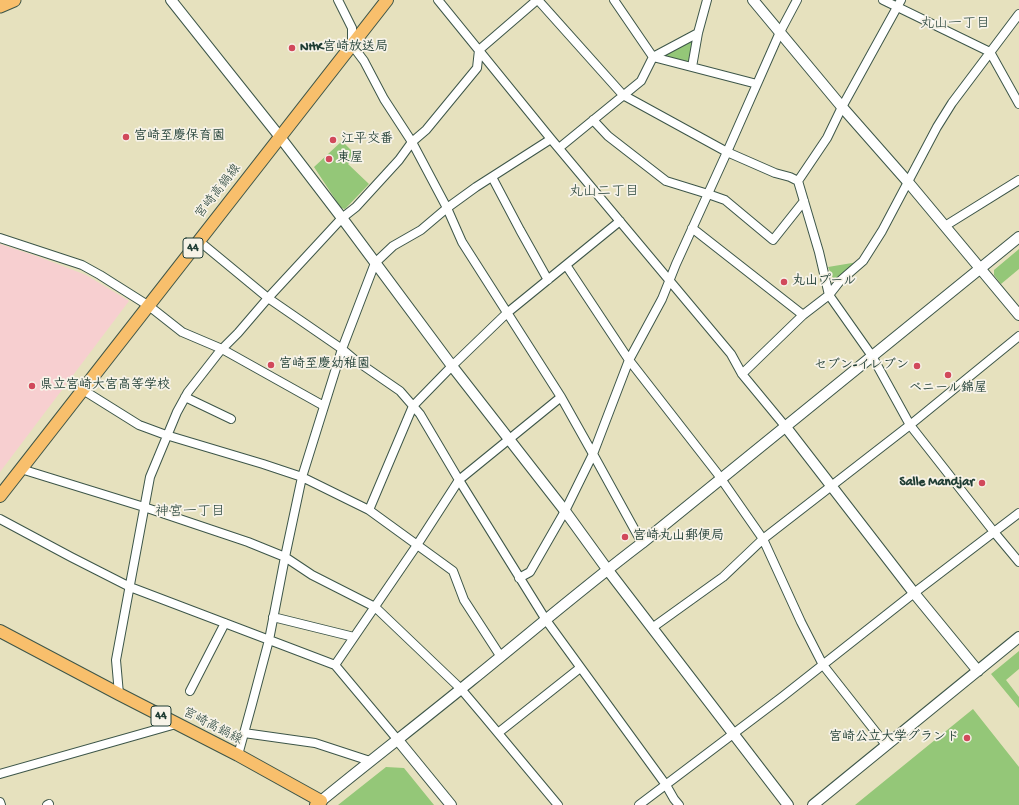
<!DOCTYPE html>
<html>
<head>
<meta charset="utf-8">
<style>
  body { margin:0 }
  canvas { display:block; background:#e6e1be }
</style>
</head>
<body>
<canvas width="1019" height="805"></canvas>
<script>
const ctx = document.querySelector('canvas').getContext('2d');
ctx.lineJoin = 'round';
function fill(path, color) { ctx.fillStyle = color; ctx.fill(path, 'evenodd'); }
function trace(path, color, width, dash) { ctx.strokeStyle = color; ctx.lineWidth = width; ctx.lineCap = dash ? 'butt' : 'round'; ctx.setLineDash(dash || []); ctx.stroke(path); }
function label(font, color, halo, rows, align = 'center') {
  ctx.font = font + ' "Gochi Hand","Klee One",sans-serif'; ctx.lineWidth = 3.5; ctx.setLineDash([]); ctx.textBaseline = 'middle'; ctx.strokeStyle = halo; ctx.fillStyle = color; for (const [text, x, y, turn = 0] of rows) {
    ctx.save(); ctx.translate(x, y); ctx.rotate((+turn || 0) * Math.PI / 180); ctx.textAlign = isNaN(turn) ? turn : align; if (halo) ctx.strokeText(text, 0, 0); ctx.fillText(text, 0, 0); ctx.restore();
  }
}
fill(new Path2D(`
  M0,244L39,257L86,275L129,301L0,472Z`), '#f7cfd0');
fill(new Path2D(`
  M694,39L688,64L661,57Z
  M342,141L356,155L348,164L369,184L345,209L341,208L314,167Z
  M1019,249V269L1001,284L994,275V270Z
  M858,262L835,283L828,267Z
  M1019,651V669L1006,680L1019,697V708L991,674Z
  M973,709L1019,767V805H855Z
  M386,767L404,768L434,805H338Z`), '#94c778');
const minor = new Path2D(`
  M338,0L352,28V45L364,61L384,99L412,142L447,208L462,242L561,397L593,454L642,543
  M438,0L551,139L731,354L742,374L785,426
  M538,0L623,95L727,152L775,173L790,177L798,181L819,252L829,295L872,356L910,425L994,532L1019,562
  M614,0L653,57L757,84
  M883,0L990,52L1019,104
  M692,67L698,33L707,0
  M593,120L608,136L666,181L708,194L725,200L773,240L804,201
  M559,148L641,81L653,57L698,33
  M492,177L520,230L548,280
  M798,181L827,138L842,107L901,0
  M945,226L1019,180
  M692,228L803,315
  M0,238L82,265L100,275L149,306L182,332L222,349L324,406
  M199,241L268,298L342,349L355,360L400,391L420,414L459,480L546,620L666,785L674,799L679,805
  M566,265L629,360L717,473L763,539L801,622L823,665L886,745
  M742,374L803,315L829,295L840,281L863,261L882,231L937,127L952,103L1019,14
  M83,390L139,425L166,435L263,464L302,477L369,510L453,571L464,600L501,657
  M185,397L231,419
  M21,469L144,507L248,542L285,557L312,575L375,607L461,689L483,715L558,805
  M369,510L413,406L452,366L507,313L620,221
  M0,519L71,557L130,587L335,665L397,739
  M519,578L530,572L565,511L593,454L629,360L662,299L676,264L727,152L780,32L797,0
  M273,617L354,637
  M652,628L723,577L763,539L910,425L1019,336
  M335,665L417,545L459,480L561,397
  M190,691L225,623
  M119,694L116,660L150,477L177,412L188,392L220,351L238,333L268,298L342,218L356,207L399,160L412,142L426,130L477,68L479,50L537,0
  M244,733L315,743L370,761
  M498,733L580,668
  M238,755L252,704L269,640L285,557L302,477L342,349L375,263L393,246L421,230L447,208L476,187L551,139
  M0,774L176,724
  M0,802L1,805
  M47,805L49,804
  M639,805L782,697L914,593L1019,513`);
const tertiary = new Path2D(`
  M171,0L229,73L280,137L342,218L452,366L565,511L607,569L788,805
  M753,0L842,107L908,182L1019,315
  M785,426L914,593L978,671
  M397,739L451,805
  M321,801C371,760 422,721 472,680C529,634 584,587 642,543L1019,237
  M813,805L1019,637`);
const primary = new Path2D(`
  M0,496L387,0
  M0,631L119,694L238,755L321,801L316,805`);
const trunk = new Path2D(`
  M0,6L14,0`);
trace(minor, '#3d5649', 10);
trace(tertiary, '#3d5649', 12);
trace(primary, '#3d5649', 14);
trace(trunk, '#3d5649', 15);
trace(minor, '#fff', 8);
trace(tertiary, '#fff', 10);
trace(primary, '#f8bf6c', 12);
trace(trunk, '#f8bf6c', 13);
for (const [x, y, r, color] of [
  [292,48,4,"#d1495b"],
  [126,137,4,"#d1495b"],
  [333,140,4,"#d1495b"],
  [329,159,4,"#d1495b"],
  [784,282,4,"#d1495b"],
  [271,365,4,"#d1495b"],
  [917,366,4,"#d1495b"],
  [948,375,4,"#d1495b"],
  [32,386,4,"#d1495b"],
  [982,483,4,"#d1495b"],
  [625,537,4,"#d1495b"],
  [967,738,4,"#d1495b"]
]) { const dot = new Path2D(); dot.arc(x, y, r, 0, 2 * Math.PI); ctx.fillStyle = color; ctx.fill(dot); trace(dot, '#f7f3e8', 1.5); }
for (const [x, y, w] of [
  [193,248,20],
  [161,716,20]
]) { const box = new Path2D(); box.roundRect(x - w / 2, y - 10, w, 20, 3); ctx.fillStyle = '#f7f3e8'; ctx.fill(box); trace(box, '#1f3d34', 1); }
label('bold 12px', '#1f3d34', null, [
  ["44",193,248],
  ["44",161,716]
]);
label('bold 13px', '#1f3d34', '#f7f3e8', [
  ["NHK宮崎放送局",300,48],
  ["宮崎至慶保育園",134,137],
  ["江平交番",341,140],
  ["東屋",337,159],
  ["丸山プール",792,282],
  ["宮崎至慶幼稚園",279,365],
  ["セブン-イレブン",909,366,"right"],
  ["県立宮崎大宮高等学校",40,386],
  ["ベニール錦屋",948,389,"center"],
  ["Salle Mandjar",974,483,"right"],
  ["宮崎丸山郵便局",633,537],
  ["宮崎公立大学グランド",959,738,"right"]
], 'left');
label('13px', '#1f3d34', '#f7f3e8', [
  ["宮崎高鍋線",219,192,-52],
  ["宮崎高鍋線",212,727,27]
]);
label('14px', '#1f3d34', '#f7f3e8', [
  ["丸山一丁目",955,25],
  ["丸山二丁目",604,193],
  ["神宮一丁目",190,513]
]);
</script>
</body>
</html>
